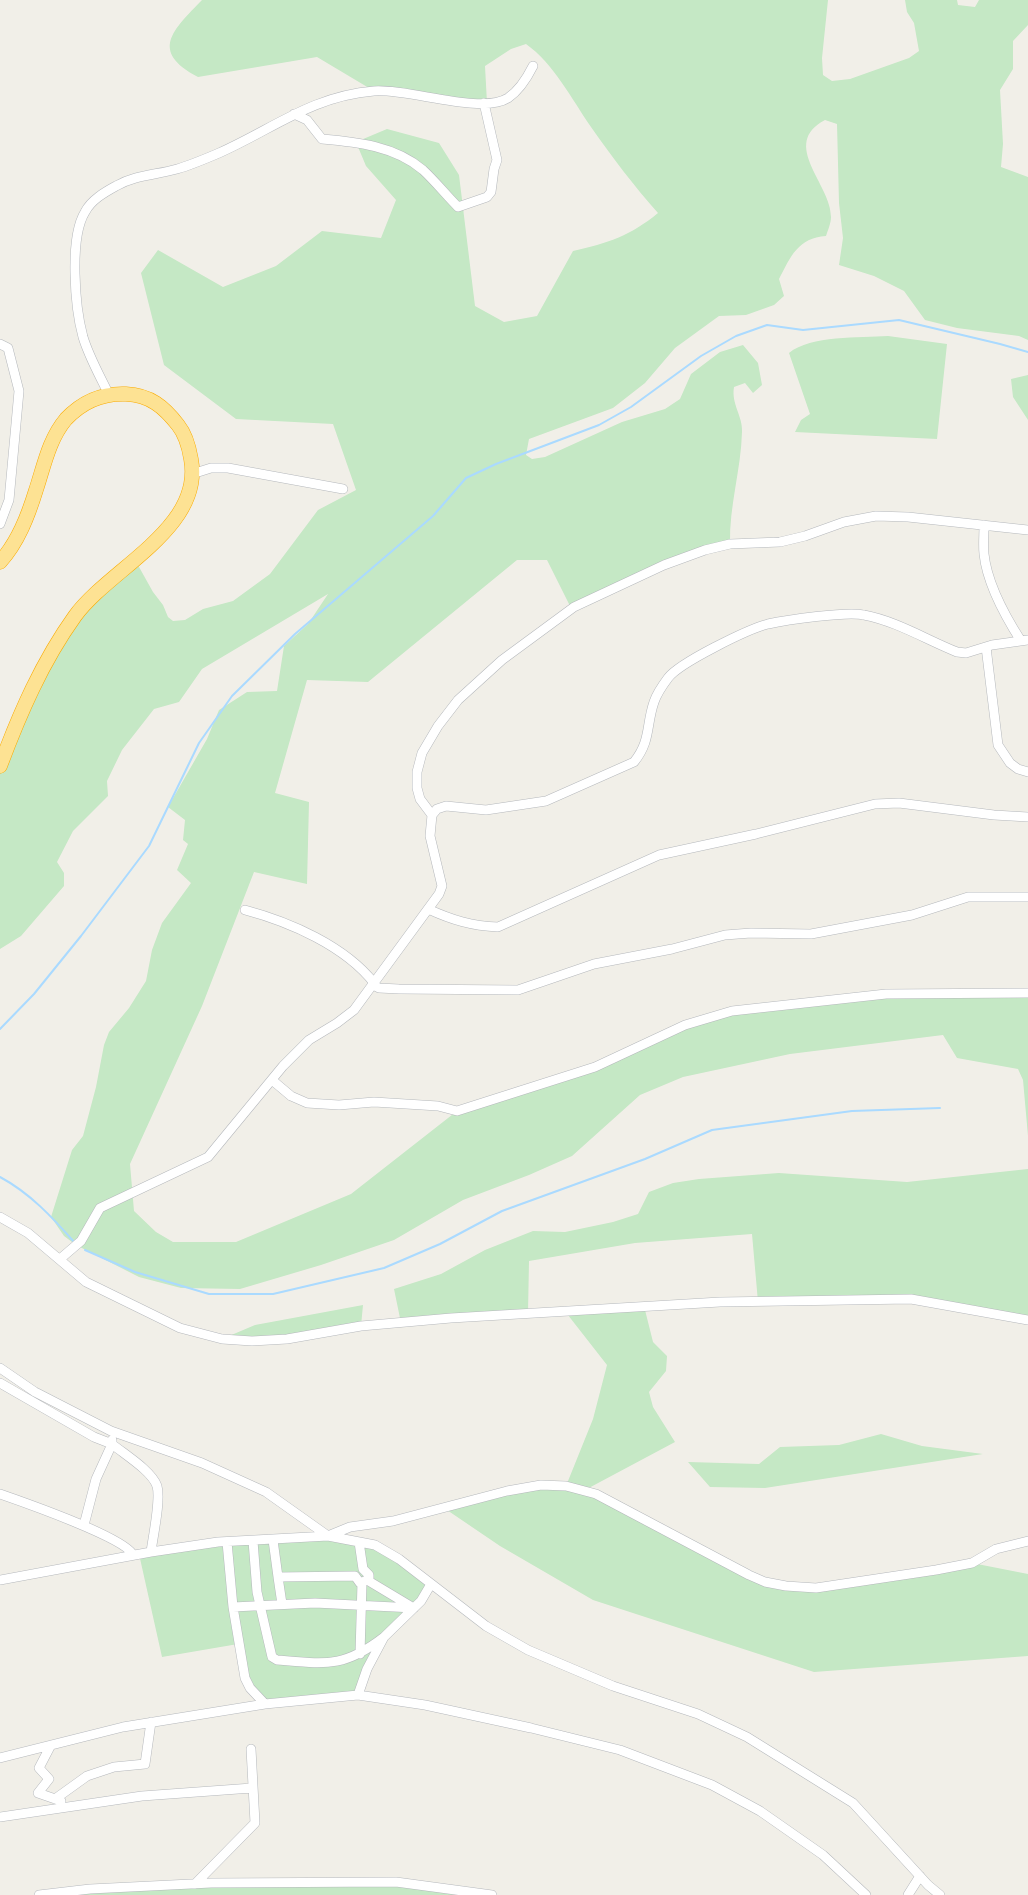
<!DOCTYPE html>
<html>
<head>
<meta charset="utf-8">
<style>
  body { margin:0 }
  canvas { display:block; background:#f1efe8 }
</style>
</head>
<body>
<canvas width="1028" height="1895"></canvas>
<script>
const ctx = document.querySelector('canvas').getContext('2d');
ctx.lineJoin = 'round';
function fill(path, color) { ctx.fillStyle = color; ctx.fill(path, 'evenodd'); }
function trace(path, color, width, dash) { ctx.strokeStyle = color; ctx.lineWidth = width; ctx.lineCap = dash ? 'butt' : 'round'; ctx.setLineDash(dash || []); ctx.stroke(path); }
fill(new Path2D(`
  M202,0H828L822,58L823,75L832,81L850,79L909,58L919,51L914,23L907,12L905,0H957L958,5L975,7L979,0H1028V25L1013,41V69L1000,90L1003,144L1001,167L1028,177V340L1019,336L957,328L925,320L904,291L874,276L839,265L843,238L839,203L837,124L825,120C779,144 832,185 831,217C831,223 828,230 826,236C798,238 791,256 779,279L784,296L774,305L746,315L719,316L675,348L645,383L613,408L529,439L526,455L532,459L545,457L622,422L665,409L680,399L691,374L720,352L743,345L758,363L762,385L753,393L745,383L734,387C731,404 743,416 742,432C741,470 729,506 730,544L705,550L571,608L547,560H517L368,682L307,680L275,793L309,802L307,884L254,872L202,1006L130,1164L134,1211L156,1232L173,1242H236L351,1194L457,1111L595,1067L713,1016L886,994L1028,993V1136L1023,1080L1018,1069L957,1058L943,1035L790,1054L683,1077L640,1095L572,1156L529,1175L463,1200L394,1240L321,1265L240,1289L181,1288L139,1277L76,1245L64,1236L51,1217L72,1150L83,1136L96,1087L104,1045L109,1032L129,1008L146,981L152,950L162,923L191,883L177,870L188,844L183,840L185,820L168,807L207,739L219,710L247,692L277,691L284,646L308,624L328,594L202,669L179,702L154,709L122,750L107,781L108,796L73,831L57,862L64,873V886L21,936L0,949V766L53,650L134,558L153,592L163,605L168,617L173,621L185,620L203,609L233,601L270,574L318,510L356,490L333,424L236,419L164,365L141,273L158,250L223,287L276,266L322,231L381,238L396,200L366,166L356,142L387,129L439,143L459,175L475,306L504,322L537,316L573,251C608,243 630,236 658,213C634,186 612,157 591,127C571,98 554,64 526,44L511,49L485,66L487,103L374,91L317,57L198,77C149,51 173,30 202,0Z
  M888,336L947,344L937,439L795,432L801,420L810,414L789,353C811,335 859,338 888,336Z
  M1028,375V420L1013,397L1011,379Z
  M1028,1169V1320L911,1299L758,1302L752,1234L635,1243L529,1261L528,1313L401,1323L394,1289L441,1274L485,1250L533,1231L565,1232L613,1222L638,1214L649,1192L673,1183L699,1179L779,1173L907,1182Z
  M363,1305L361,1326L287,1339H222L255,1325Z
  M644,1306L653,1342L667,1356L666,1371L649,1392L653,1407L675,1442L585,1490L749,1575L816,1588L972,1563L1028,1574V1656L814,1672L593,1600L500,1546L444,1508L507,1491L566,1486L593,1419L607,1365L564,1310Z
  M881,1434L922,1446L983,1454L765,1488L710,1487L688,1462L759,1464L780,1447L839,1445Z
  M328,1536L376,1544L432,1580L421,1601L393,1627L358,1695L265,1704L250,1688L238,1644L162,1657L139,1554Z
  M396,1882L492,1895H39L72,1891Z`), '#c5e8c5');
trace(new Path2D(`
  M0,1029L34,994L81,936L149,846L199,743L232,696L295,634L433,516L466,478L496,464L599,425L631,407L701,356L736,336L767,325L803,330L899,320L1000,344L1028,352
  M0,1177C30,1193 53,1218 75,1243
  M85,1250L135,1272L209,1294H273L384,1268L440,1244L502,1211L645,1159L712,1130L852,1111L940,1108`), '#aadaff', 2);
const minor = new Path2D(`
  M294,114L307,120L322,139C357,142 395,146 423,170C435,181 446,195 458,207L487,197L491,192L494,169L497,160L484,103
  M0,344L8,348L19,391L9,500L0,524
  M109,395C100,376 89,357 83,337C75,308 69,238 85,212C91,200 105,192 116,186C135,175 156,175 177,169C191,165 205,159 219,153C273,129 312,96 374,91C408,88 481,115 508,98C520,90 527,78 533,66
  M192,474L211,468H228L343,489
  M984,525C984,535 983,545 984,554C987,583 1005,616 1021,641
  M986,647L998,745L1010,763L1018,769L1028,772
  M432,815L420,799L417,788V772L422,753L438,726L458,700L502,660L574,607L664,565L705,550L730,544L780,542L805,536L844,522L876,516L908,517L1028,530
  M428,909C452,920 472,926 498,927L659,855L756,834L875,804L899,803L994,815L1028,817
  M245,910C290,922 345,946 374,983
  M373,985L379,988L399,989L518,990L594,964L672,949L725,935L751,933L811,934L912,915L968,897H1028
  M272,1080L291,1096L307,1103L339,1105L374,1102L438,1106L457,1111L595,1067L685,1025L732,1011L886,994L1028,993
  M0,1217L28,1233L86,1282L180,1328L222,1339L252,1341L287,1339L361,1326L451,1318L720,1302L911,1299L1028,1320
  M60,1259L81,1241L100,1208L208,1157L283,1066L309,1040L337,1023L354,1010L439,894L442,886L430,836L432,815L437,809L446,806L486,810L546,801L634,762C651,741 646,725 654,702C657,693 662,686 668,678C679,663 748,629 768,624C786,620 847,611 864,615C896,621 927,640 957,652L966,653L992,645L1028,640
  M0,1368L35,1392L111,1431L202,1463L266,1492L328,1536L375,1545L399,1559L486,1626L528,1650L613,1686L698,1714L747,1737L853,1803L928,1885L940,1895
  M0,1383L94,1437L112,1444L96,1479L84,1525
  M112,1440V1444C124,1454 152,1471 157,1486C161,1500 153,1536 151,1552
  M0,1494C23,1502 126,1538 133,1555
  M273,1540L278,1577
  M253,1541L257,1592L272,1657L277,1660C326,1664 344,1668 384,1637
  M227,1542L233,1607L315,1603L414,1608
  M0,1580L151,1552L218,1542L328,1536L350,1527L393,1521L507,1491L541,1485L566,1486L596,1494L749,1575L765,1582L786,1586L816,1588L936,1570L972,1563L996,1549L1028,1541
  M367,1580L412,1607
  M282,1604L278,1577L355,1576L360,1583L369,1579V1575L363,1569L359,1542
  M233,1607L245,1678L250,1688L265,1704
  M360,1654L362,1583
  M358,1695L367,1669L384,1637L421,1601L431,1584
  M51,1745L39,1768L49,1779L38,1793L61,1801
  M0,1758L123,1727L265,1704L358,1695L425,1705L531,1728L620,1750L712,1785L760,1811L823,1855L866,1895
  M55,1799L87,1776L114,1767L145,1764L151,1722
  M0,1817L142,1796L252,1788
  M195,1884L255,1823L251,1749
  M39,1895L90,1889L211,1883L396,1882L492,1895
  M908,1895L920,1876`);
const highway = new Path2D(`
  M0,562C18,542 28,516 36,490C44,466 49,439 66,419C82,402 103,393 126,394C150,395 164,407 178,425C186,435 189,447 191,459C204,528 110,568 75,616C42,662 20,713 0,766`);
trace(minor, '#b5b8bc', 10);
trace(highway, '#f9ab00', 15);
trace(minor, '#fff', 9);
trace(highway, '#fde293', 14);
</script>
</body>
</html>
